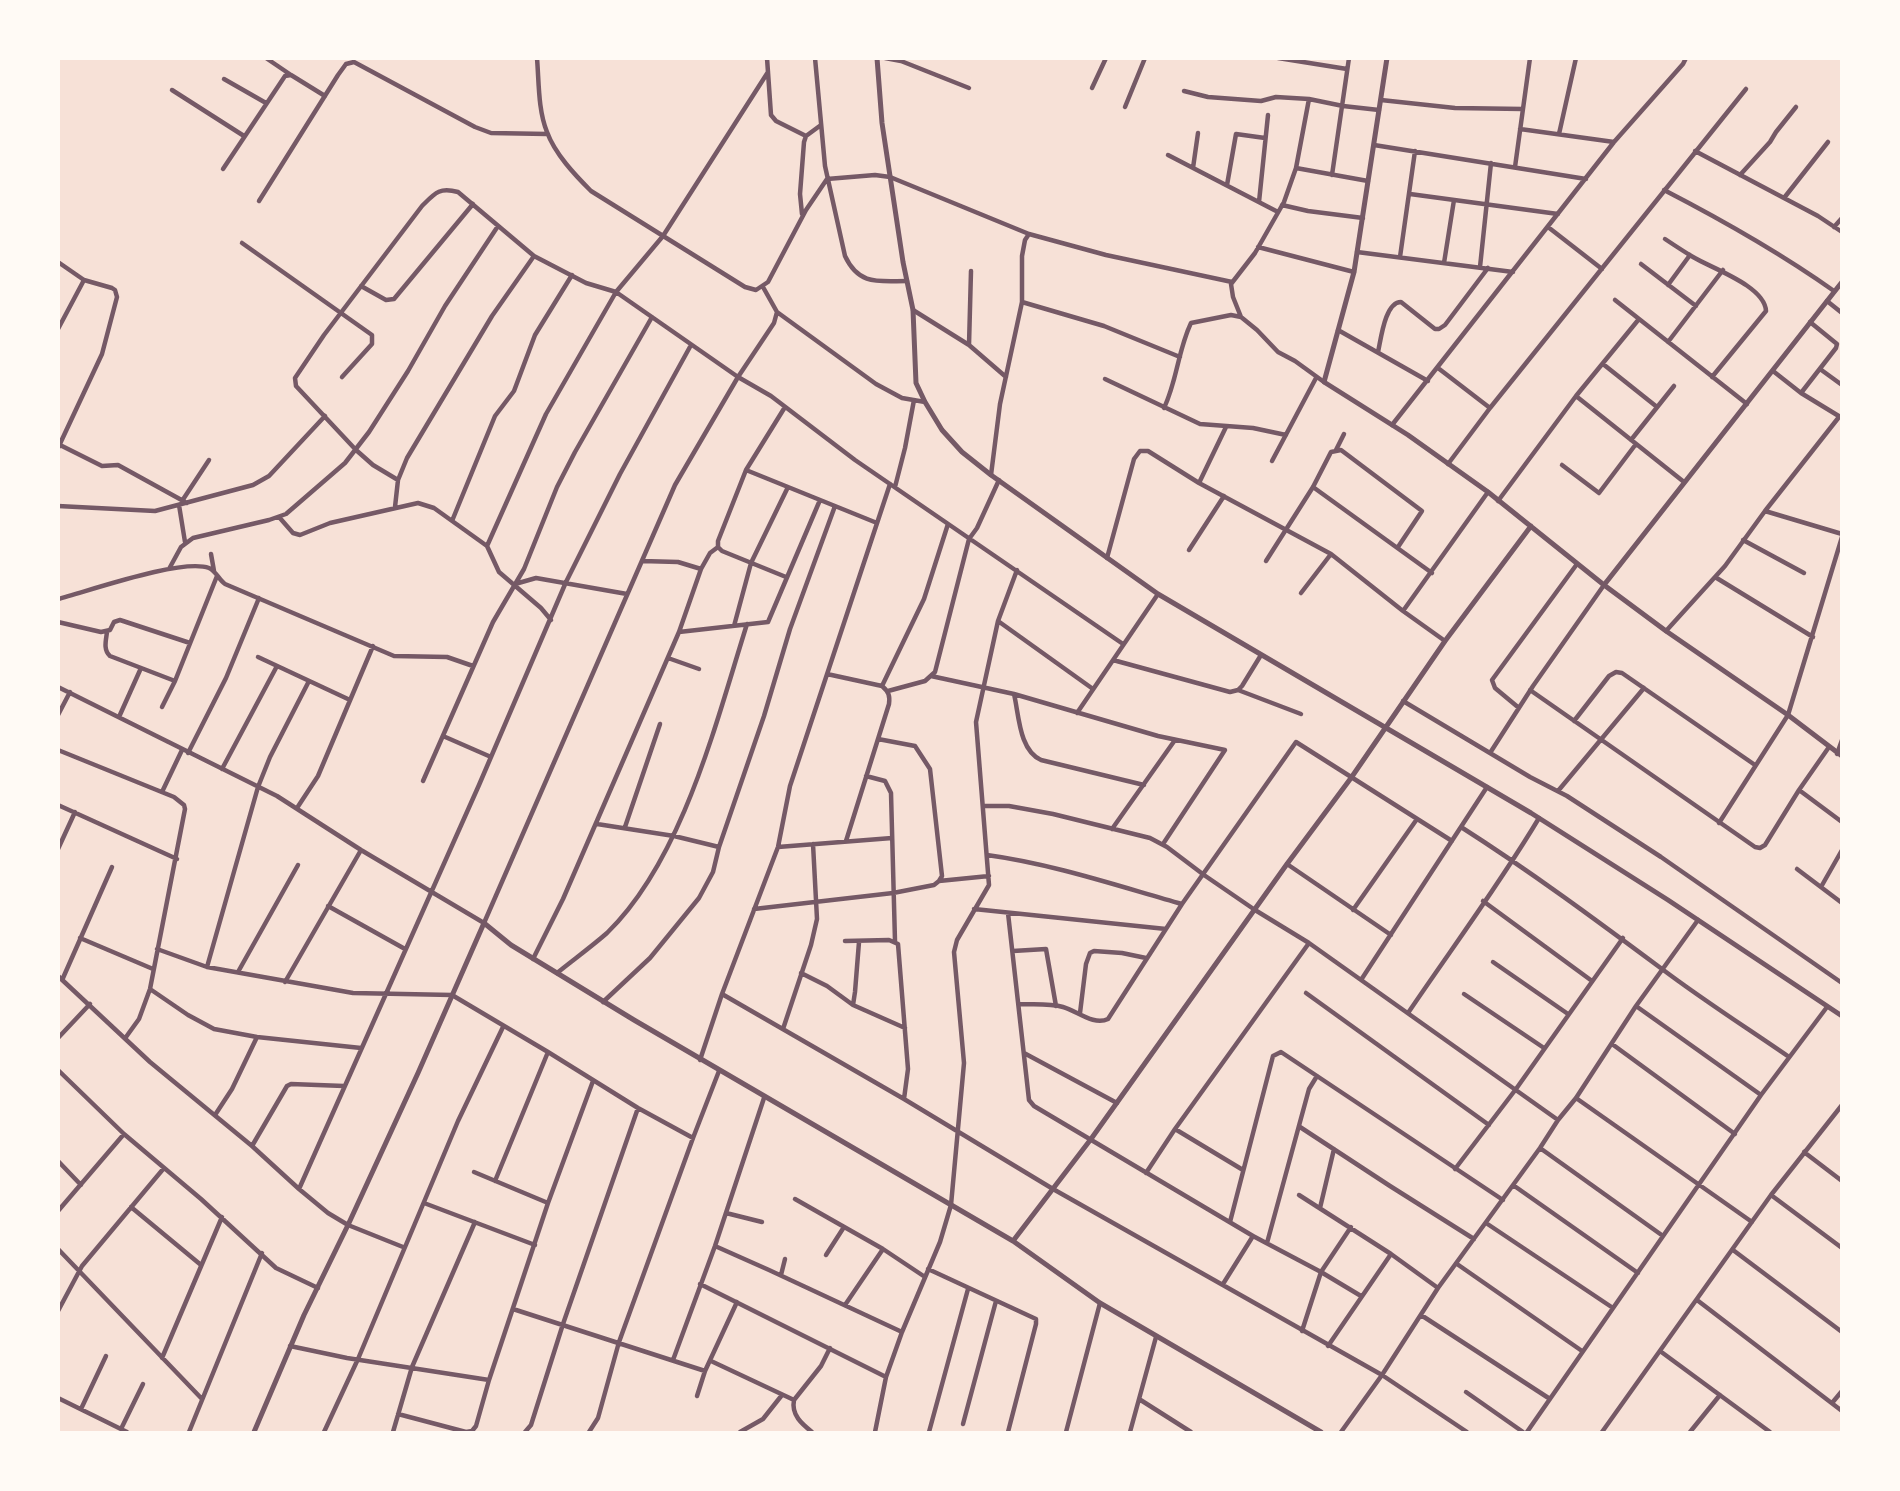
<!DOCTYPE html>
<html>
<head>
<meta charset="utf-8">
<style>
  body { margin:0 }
  #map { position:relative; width:1900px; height:1491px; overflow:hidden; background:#f7e1d7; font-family:"Roboto Serif",serif }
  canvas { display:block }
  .frame { position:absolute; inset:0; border:60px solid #fffaf5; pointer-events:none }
</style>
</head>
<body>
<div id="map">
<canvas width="1900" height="1491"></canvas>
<div class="frame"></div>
</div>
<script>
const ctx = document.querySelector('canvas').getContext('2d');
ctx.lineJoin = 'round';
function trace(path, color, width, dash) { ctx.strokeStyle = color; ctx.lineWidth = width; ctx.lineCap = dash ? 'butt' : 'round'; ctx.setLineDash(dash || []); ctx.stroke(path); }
trace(new Path2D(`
  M266,58L291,75
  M537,58C539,82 538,110 547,132C555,154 575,175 591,191L745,287L756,290L768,282L806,210L827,179L875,175L890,177L1029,234
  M767,58L771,115L776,121L806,136
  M815,58L825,166L845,256C859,286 879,281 907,281
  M885,58L901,61L969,88
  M1278,58L1347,69
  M224,79L266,103
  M1092,88L1106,58
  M172,90L244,136
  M1184,91L1208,97L1261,101L1276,97L1309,99L1343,106L1379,110
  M1381,100L1455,108L1523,109
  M1125,107L1145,58
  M1520,129L1614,142
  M1559,134L1576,58
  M1374,145L1586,179
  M1695,151L1818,216L1842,232
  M1168,155L1278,212
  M1515,167L1530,58
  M1193,168L1198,133
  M1296,168L1368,181
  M223,169L285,76L291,75L325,96
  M1332,175L1349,58
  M1740,175L1770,142L1776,132L1796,107
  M1227,185L1236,134L1265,138
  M1664,190C1724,221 1779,252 1834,291
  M1410,194L1558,214
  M1784,198L1828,142
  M259,201L338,75L346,64L354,62L475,127L491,133L547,134
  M1259,202L1268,115
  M1282,205L1308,211L1363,218
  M802,214L800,194L804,142L806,136L821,125
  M1548,227L1602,269
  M1834,227L1842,218
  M1665,239C1674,245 1683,251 1693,257C1711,268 1765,286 1766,311L1712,377
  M242,243L372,335V344L342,377
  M1258,247L1354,272
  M1357,252L1513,272
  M1400,257L1415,151
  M58,262L84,280L112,288L115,290L117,297L102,354L58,448
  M1444,263L1454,200
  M1641,264L1696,306
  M1480,267L1491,163
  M1668,285L1690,255
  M361,286L386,300L394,299L473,204
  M1615,300L1747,404
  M1827,301L1842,313
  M1022,302L1104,326L1180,357
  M913,310L969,345L1006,377
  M777,312L876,384L902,398L925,402
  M1241,317L1233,297L1231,284L1255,253L1284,202L1296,168L1309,99
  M58,329L84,280
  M1338,330L1428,381
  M1668,342L1723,270
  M969,345L971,271
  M1378,352C1381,339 1385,302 1401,302L1435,329H1439L1445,325L1488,268
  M1603,364L1657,407
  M1438,368L1490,408
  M1820,369L1842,385
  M1773,371L1801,393L1842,418
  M1105,379L1200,424L1253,428L1286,435
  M1801,393L1836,348L1837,344L1810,322
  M1576,396L1684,482
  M785,407L746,470L718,541V547L722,551L786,577
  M1164,408C1177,381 1178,350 1191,323L1231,315L1241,317L1257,330L1278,352L1295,361L1324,382
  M1392,425L1614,142L1683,64L1686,58
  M1631,440L1674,386
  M58,444L102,466L118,465L187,503
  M1336,450L1344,434
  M1272,461L1316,378
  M1448,464L1490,408L1746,89
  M1562,465L1599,493L1636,444
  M746,470L877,523
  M991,475L1000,404L1022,302V256L1025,240L1029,234L1106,255L1232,282
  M398,480L373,465L356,450L296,386L295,378L324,335L422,206C435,193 439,187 458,192L534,256L586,283L616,292L663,236L768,72
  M1199,483L1226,427
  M895,487L905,448L914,400
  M1313,487L1432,573
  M182,501L209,460
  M1498,501L1576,396L1639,319
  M179,505L185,542
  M58,506L155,511L253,485L269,476L325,416
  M395,507L398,480L407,458L492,316L534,256
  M1765,511L1842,534
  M279,517L293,533L300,535L330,523L418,503L434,508L487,546
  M452,521L495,416L514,391L535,335L572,275
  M1743,540L1804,573
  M1189,550L1224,496
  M211,554L214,571
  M1107,558L1134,459L1140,451H1148L1199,483L1331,554L1403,611L1445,641
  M642,561L678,562L701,569
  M1266,561L1313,487L1331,452L1341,450L1422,511L1398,547
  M169,569L181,547L193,538L269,520L286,514L345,463L369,432L408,371L445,306L498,226
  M1715,577L1813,637
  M515,584L536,578L627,594
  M1301,593L1331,554
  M58,599C89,591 182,558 209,568C216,571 219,580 225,584L394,656L447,657L473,666
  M1403,611L1488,492
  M551,620L541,608L499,572L487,546L546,414L616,292L738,377L771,396L855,460L1123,644
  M998,621L1093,689
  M58,622L101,632L110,630L114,622L120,620L190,643
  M734,626L751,563L788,487
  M1666,631L1725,566L1765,511L1839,417
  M107,632C106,640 103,650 110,656L175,681
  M679,632L701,569L710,553L718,547
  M258,657L350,700
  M668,658L699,669
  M1113,660L1230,692L1238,690L1242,686L1261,655
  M827,674L882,686C889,692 890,696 889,704L846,841
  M931,676L1014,694L1158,736L1225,750L1163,844
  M882,686L924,599L948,524
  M58,687L277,796L361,850L484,923L675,485L738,377L774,323L777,312L763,287
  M1238,690L1301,714
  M1530,690L1755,847L1760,848L1765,845L1799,790L1829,747
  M888,691L925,681L935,672L969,539L977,528L999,480
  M1014,694C1019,715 1019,750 1041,760L1144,785
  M1403,701L1530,777L1567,796L1661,857L1842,983
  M162,707L175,681L217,576
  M1519,708L1495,688L1492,680L1577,564
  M1077,713L1158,594
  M58,715L70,692
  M119,717L141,668
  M1574,721L1609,676L1616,672L1622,673L1755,765
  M443,736L491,757
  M58,750L174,797L184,805L185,809L150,989L139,1019L126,1037
  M188,753L226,678L259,598
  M1490,753L1533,686L1604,585
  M1837,754L1842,740
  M222,769L277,666
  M866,776L885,781L891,793L895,941
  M423,781L493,622L524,569L557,487L575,452L652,317
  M1799,790L1842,822
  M1558,791L1644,688
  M162,792L182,750
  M58,805L177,859
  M984,806H1009L1053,814L1150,838L1167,847L1204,875L1255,910L1309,943L1558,1120
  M297,808L318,776L373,646
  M1719,823L1788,715L1842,537
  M597,824L674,836L719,847
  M625,827L660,724
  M1461,827C1530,871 1596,920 1662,969C1703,1000 1747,1028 1789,1057
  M1112,829L1175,740
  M778,847L892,838
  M58,849L75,812
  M987,855C1053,864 1118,886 1182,904
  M1287,864L1391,935
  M1797,869L1842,903
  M939,881L989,876
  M1821,887L1842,850
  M1483,901L1592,981
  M328,906L405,949
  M754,909L893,893L934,885L939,881L942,876L930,769L915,746L878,739
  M974,909L1166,929
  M1353,910L1417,819
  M1008,913L1029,1100L1034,1106L1253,1236L1321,1272L1361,1296
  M80,938L153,969
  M845,941L889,940L898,944L908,1069L904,1099
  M157,949L207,967L353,993L452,995L548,1052L638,1108L693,1138L719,1071
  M1013,951L1046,949L1056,1006
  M533,959L563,899L679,632L768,622L820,500
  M1493,962L1568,1014
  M207,967L258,787L270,757L309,681
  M238,972L298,865
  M557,973C573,960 591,947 607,933C683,859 716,722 747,624
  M801,973L827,986L853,1005L905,1028
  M58,976L150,1062L252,1146L299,1189L328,1213L348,1225L403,1247
  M63,978L112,867
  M1361,980L1487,787
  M285,982L361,850
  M150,989L188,1015L214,1029L257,1037L361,1048
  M1306,993L1489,1125
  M722,994L904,1099L1053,1189L1382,1375L1467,1432
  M1464,994L1544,1048
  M603,1002L650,958L699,898L713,872L719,847L764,716L790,629L835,506
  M1019,1004C1033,1005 1049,1003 1063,1007C1077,1011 1094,1026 1108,1019L1182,904L1296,742L1452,841
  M853,1005L855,992L859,942
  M1636,1006L1761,1095
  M1080,1013L1086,964L1090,953L1094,951L1122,953L1146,958
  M1408,1013C1452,948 1499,885 1539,818
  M783,1029L811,945L817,919L813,844
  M58,1038L90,1004
  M1612,1044L1735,1134
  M1024,1053L1117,1103
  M700,1060L722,994L778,847L790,786L890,484
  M58,1070L124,1134L201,1199L276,1268L318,1288
  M1576,1098L1752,1222
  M215,1115L232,1089L257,1037
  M1300,1127L1390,1186L1474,1239
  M1175,1129L1243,1170
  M252,1146L287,1086L291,1084L344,1086
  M1540,1148L1663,1236
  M1804,1152L1842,1181
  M58,1161L81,1185
  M1455,1169L1516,1089L1623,938
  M474,1172L548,1203
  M1146,1173L1175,1129L1309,943
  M495,1181L548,1052
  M1513,1185L1638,1273
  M299,1189L479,785L566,582L620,474L691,345
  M1299,1195L1391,1254L1438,1288
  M1771,1195L1842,1248
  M795,1199L883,1249L925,1277
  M424,1203L535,1245
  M131,1207L201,1265
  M1320,1208L1334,1149
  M58,1211L124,1134
  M726,1213L762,1222
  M1230,1222L1273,1056L1281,1052L1503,1200
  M1486,1223L1613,1308
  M1267,1243L1309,1089L1317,1076
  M715,1246L769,1270L902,1332
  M58,1249L202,1399
  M1733,1250L1842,1332
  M826,1255L844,1227
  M1457,1264L1582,1351
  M928,1269L1036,1319V1324L1008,1432
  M781,1275L785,1259
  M700,1284L886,1377
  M1223,1284L1253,1236
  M1697,1300L1842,1411
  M845,1305L883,1249
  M513,1309L705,1371
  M58,1311L82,1266L164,1168
  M1421,1315L1550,1399
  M1302,1331L1321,1272L1351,1227
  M290,1346L347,1358L489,1380L476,1426L472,1431L466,1432L398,1414
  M1328,1346L1391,1254
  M1660,1351L1770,1432
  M162,1358L222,1217
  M673,1360L715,1246L764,1098
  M711,1361L794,1400
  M489,1380L548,1203L593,1081
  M1466,1392L1523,1432
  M697,1396L705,1371L737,1302
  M58,1398L127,1432
  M1139,1399L1191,1432
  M1832,1403L1842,1391
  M81,1409L106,1356
  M963,1424L996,1301
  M121,1429L143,1384
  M189,1432L262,1253
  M324,1432L358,1359L458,1121L503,1027
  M393,1432L412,1367L475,1222
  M525,1432L531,1425L563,1324L638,1108
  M589,1432L598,1418L619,1342L693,1138
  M740,1432L763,1419L782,1395
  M812,1432C802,1424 791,1415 794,1400L821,1366L830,1348
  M875,1432L886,1377L902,1332L940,1242L951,1205L964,1063L954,952L957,940L989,885L976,722L998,621L1017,570
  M929,1432L968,1289
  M1066,1432L1100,1303
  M1130,1432L1156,1337
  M1341,1432L1382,1375L1438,1288L1540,1148L1558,1120L1576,1098L1636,1006L1698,920
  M1527,1432L1761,1095L1827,1007
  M1602,1432L1771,1195L1842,1105
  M1690,1432L1720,1395`), '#755966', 4.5);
trace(new Path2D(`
  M877,58L882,123L903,262L913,310L916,383L925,402L942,430L962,452L991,475L1158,594L1531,813L1668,900L1842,1016
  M1387,58L1354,272L1324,382L1408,435L1488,492L1604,585L1666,631L1788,715L1842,756
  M1604,585L1842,282
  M1013,1241L1091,1139L1287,864L1351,778L1445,641L1531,526
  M254,1432L304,1315L348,1225L418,1073L484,923L511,945L634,1020L1013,1241L1100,1303L1321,1432`), '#755966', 5);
</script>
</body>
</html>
